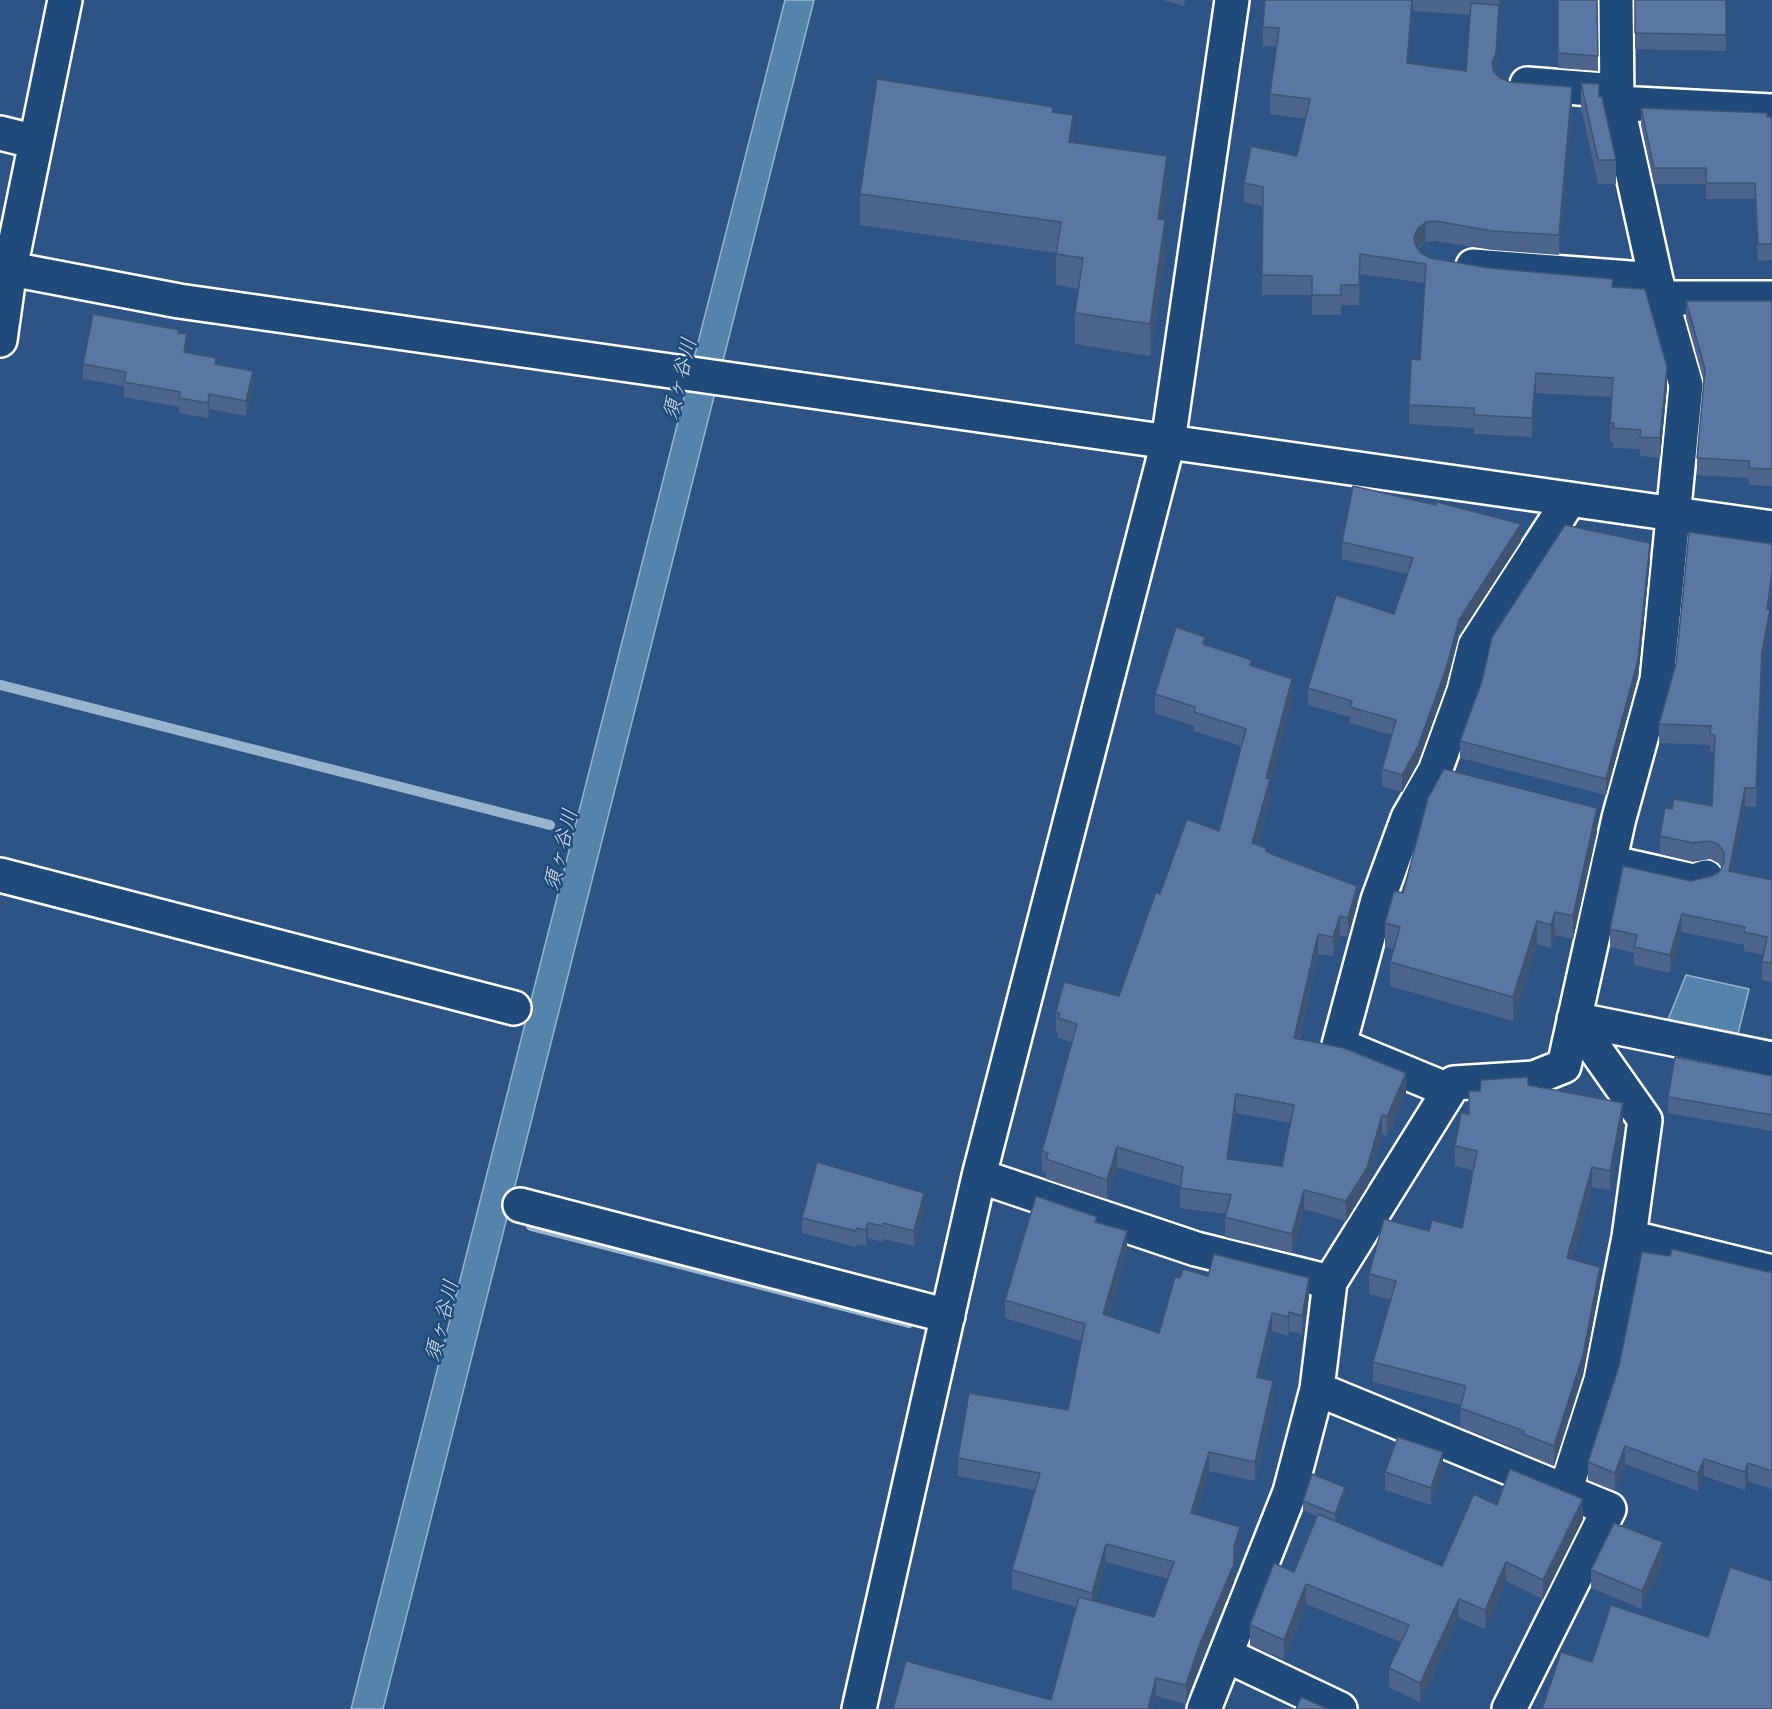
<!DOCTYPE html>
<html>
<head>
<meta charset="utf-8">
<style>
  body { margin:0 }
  canvas { display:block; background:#2d5484 }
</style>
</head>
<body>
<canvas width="1772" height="1709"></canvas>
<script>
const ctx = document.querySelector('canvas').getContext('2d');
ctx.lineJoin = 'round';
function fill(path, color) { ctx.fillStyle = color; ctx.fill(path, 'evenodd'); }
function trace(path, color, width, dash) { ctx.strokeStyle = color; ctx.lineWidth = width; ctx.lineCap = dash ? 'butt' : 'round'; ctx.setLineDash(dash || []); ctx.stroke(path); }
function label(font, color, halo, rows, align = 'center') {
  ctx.font = font + ' Pangolin,"Klee One",sans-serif'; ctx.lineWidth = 5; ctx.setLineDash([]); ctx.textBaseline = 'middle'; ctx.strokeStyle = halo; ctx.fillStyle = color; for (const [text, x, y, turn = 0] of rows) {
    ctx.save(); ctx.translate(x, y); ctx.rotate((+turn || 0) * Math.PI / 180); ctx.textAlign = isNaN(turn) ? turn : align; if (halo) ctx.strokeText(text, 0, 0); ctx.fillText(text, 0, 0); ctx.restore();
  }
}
const water = new Path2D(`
  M785,0H814L383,1709H351Z
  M1686,975L1749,989L1737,1038L1667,1022Z`);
fill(water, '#5483ab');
trace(water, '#98b5cd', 1.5);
trace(new Path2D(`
  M1,685L550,825
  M531,1226L909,1323`), '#98b5cd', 10);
const minor = new Path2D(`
  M1527,84L1617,91
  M1617,103L1772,111
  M0,133L36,142
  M1473,266L1656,280
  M0,267L179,301L1772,528
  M1661,298H1772
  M0,340L10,269L65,0
  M1609,862L1694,881L1706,877
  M0,875L514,1008
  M1574,1019L1772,1059
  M1448,1090L1339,1045L1378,900L1408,818L1435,771L1464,691L1475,646L1570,499
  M979,1176L1196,1249L1330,1282
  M520,1205L948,1316
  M1629,1237L1772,1272
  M1317,1389L1609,1509L1509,1709
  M1565,1492L1601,1380L1629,1237L1645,1120L1574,1019
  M1226,1655L1340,1709
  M859,1709L979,1176L1168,442L1232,0
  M1204,1709L1290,1492L1317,1389L1330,1282L1454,1083L1534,1078L1564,1066L1619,818L1657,680L1686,385L1656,280L1617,103L1616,0`);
trace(minor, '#fff', 38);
trace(minor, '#1f4a7a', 33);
fill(new Path2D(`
  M1163,0H1185L1184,6Z
  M1265,0H1500L1499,25L1495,73L1500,78L1572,106L1559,255L1492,250L1436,241L1426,242L1418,249L1421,253L1430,258L1489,268L1613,287L1667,387L1660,458L1640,456V449L1613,448V442H1610L1611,397L1536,393L1532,437L1474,434V428L1409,424V405L1420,360L1425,283L1360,274L1359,305H1341V315H1312V295H1262L1263,206L1244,202V183L1297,156L1306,119L1270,114V94L1276,47L1263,46V27ZM1413,11L1471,15L1466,71L1408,63Z
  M1558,0H1597L1598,71L1558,68Z
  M1635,0H1726V51L1635,49Z
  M1581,83L1599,97L1616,160V184H1598L1581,107Z
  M1641,108L1772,117V260L1758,261L1755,199H1706V184H1654L1641,125Z
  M1053,112L1073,142L1167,188L1162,220L1165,252L1150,356L1075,344V313L1078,289L1056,285V253L860,225V194Z
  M1686,301H1772V486L1749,485V478L1697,475V458L1704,382L1686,318Z
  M179,333L187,349L186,352L216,364L253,386L246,416L209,409L208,418L179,413V407L124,397V386L83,379V364Z
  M1521,541L1459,636L1446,686L1418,763L1402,792L1382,786V769L1392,735L1350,723V717L1308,705V688L1394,614L1408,574L1342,559V542Z
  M1650,560L1638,677L1606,795L1460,758V741Z
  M1772,591L1769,609L1770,628L1762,670L1756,807L1745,806L1732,871L1772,880V982L1762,980V962L1764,955L1744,951V945L1682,932L1670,973L1634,965V953L1610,947V929L1691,881L1712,876L1720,871L1722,868L1718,863L1710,859L1693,862L1660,854V836L1672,809L1712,806L1714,753H1710V745L1659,743V724Z
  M1205,645L1252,665L1292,699L1270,782V798L1257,845L1357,905L1348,937L1340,935L1333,956L1318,954L1299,1039L1406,1093L1387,1136L1382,1134L1367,1187L1346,1221L1304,1209L1292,1253L1225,1237V1217L1226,1214L1180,1208V1186L1117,1167L1107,1199L1046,1179V1172L1042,1171V1151L1072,1042L1058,1038V1033L1056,1032V1012L1119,996L1160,894L1219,831L1241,746L1194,731V726L1155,713V694ZM1236,1113L1290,1123L1282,1166L1229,1160Z
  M1597,832L1573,939L1555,935L1551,948L1537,944L1513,1021L1390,986V962L1394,949L1385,947V923L1403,893Z
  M1772,1076V1131L1668,1113V1097Z
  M1528,1085L1623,1123L1610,1190L1592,1187L1572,1259L1600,1286L1583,1375L1554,1466L1523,1453V1451L1460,1427L1461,1405L1373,1382V1362L1391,1300L1369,1294V1274L1462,1228L1473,1170L1455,1166V1146L1469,1114L1480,1091Z
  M924,1209L914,1246L883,1239V1242L868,1238L866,1246L857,1244L856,1247L802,1233V1218Z
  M1097,1222L1127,1249L1108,1316L1159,1333L1180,1278L1208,1276L1309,1296L1302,1334L1289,1331L1288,1336L1272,1331L1261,1378L1273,1400L1255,1481L1209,1471L1196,1514L1240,1545L1234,1565V1582L1199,1665L1186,1704L1156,1696L1051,1700L1076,1607L1012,1589V1570L1035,1490L958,1476V1458L1068,1410L1081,1341L1005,1318V1300ZM1106,1562L1168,1579L1154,1617L1095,1601Z
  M1768,1272H1772V1489L1748,1481L1745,1490L1704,1476L1698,1491L1625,1464L1615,1491L1588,1480V1462Z
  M1443,1470L1431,1505L1385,1490V1472Z
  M1345,1496L1335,1521L1442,1566L1497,1505L1583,1519L1543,1599L1506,1581L1485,1629L1459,1618L1420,1702L1389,1687V1668L1401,1642L1306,1604L1284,1659L1250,1645V1625L1294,1572L1317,1516L1303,1510V1501Z
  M1663,1560L1642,1609L1591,1588V1570Z`), '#4d658c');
fill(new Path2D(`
  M1412,0H1413V11L1407,83V63Z
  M1499,0H1500L1499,25L1496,72L1492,82V63L1499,12Z
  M1572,87V106L1559,255V235Z
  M1073,115V146L1069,142Z
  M1167,156V188L1158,251V219Z
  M1165,220V252L1150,356V324Z
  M1426,222V242L1418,247L1414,256V237L1418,228Z
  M187,334V349L184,367V352Z
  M1667,367V387L1660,458V438Z
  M253,371V386L246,416V401Z
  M1536,373V393L1532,437V418Z
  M209,394V409L208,418V403Z
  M1521,524V541L1459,636L1446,686L1418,763L1402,792V775L1459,620Z
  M1650,543V560L1638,677L1606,795V779Z
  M1772,573V591L1767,626L1770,610V628L1762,670L1756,807L1762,652Z
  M1292,679V699L1270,782V798L1252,862V843L1266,778Z
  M1745,788V806L1729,889V871Z
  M1597,808V832L1573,939V916Z
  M1357,886V905L1348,937V918Z
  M1555,912V935L1551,948V925Z
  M1682,914V932L1670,973V955Z
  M1340,916V935L1333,956V937Z
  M1537,921V944L1513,1021V997Z
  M1318,934V954L1294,1058V1038Z
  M1406,1073V1093L1387,1136V1117Z
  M1236,1094V1113L1227,1179V1159Z
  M1623,1103V1123L1610,1190V1171Z
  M1382,1115V1134L1367,1187L1346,1221V1201Z
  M1117,1147V1167L1107,1199V1180Z
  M1592,1167V1187L1567,1278V1258Z
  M1304,1190V1209L1292,1253V1234Z
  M924,1193V1209L914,1246V1231Z
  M868,1223V1238L866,1246V1230Z
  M1127,1231V1249L1103,1332V1314Z
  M1600,1267V1286L1583,1375L1554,1466V1446Z
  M1309,1278V1296L1302,1334V1316Z
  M1289,1312V1331L1288,1336V1317Z
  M1272,1313V1331L1257,1395V1377Z
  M1273,1381V1400L1255,1481V1462Z
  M1625,1446V1464L1615,1491V1473Z
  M1209,1452V1471L1191,1531V1513Z
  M1443,1452V1470L1431,1505V1488Z
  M1704,1459V1476L1698,1491V1473Z
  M1748,1463V1481L1745,1490V1472Z
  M1345,1487V1496L1335,1522V1514Z
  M1583,1499V1519L1543,1599V1580Z
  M1240,1527V1545L1234,1565V1582L1199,1665L1186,1704V1685L1234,1547Z
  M1663,1542V1560L1642,1609V1591Z
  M1106,1544V1562L1092,1612V1593Z
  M1506,1562V1581L1485,1629V1610Z
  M1306,1584V1604L1284,1659V1640Z
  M1459,1599V1618L1420,1702V1683Z
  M1156,1678V1696L1153,1709H1148Z`), '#3f5372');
const building = new Path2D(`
  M1265,0H1412L1407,63L1466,71L1471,3L1499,5L1496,53L1492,63L1494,72L1500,78L1510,82L1572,87L1559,235L1492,231L1436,221L1426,222L1418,228L1414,237L1415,245L1421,253L1430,258L1489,268L1613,279L1612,287L1645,289L1667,367L1660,438L1640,437L1641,430L1613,428L1614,423H1610L1613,378L1536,373L1532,418L1474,415V408L1409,405L1411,359L1420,360L1426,264L1360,254L1359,285H1341V295H1312V276L1262,275L1263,187L1244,183L1251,146L1297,156L1310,99L1270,94L1279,28L1263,27Z
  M1558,0H1597L1598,56L1558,53Z
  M1635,0H1726V35L1635,33Z
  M877,79L1053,107L1052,112L1073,115L1069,142L1167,156L1158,219L1165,220L1150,324L1075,313L1083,258L1056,254L1061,222L860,194Z
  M1581,83L1599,84V97H1602L1616,160H1598Z
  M1641,108L1767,113V117H1772V244H1758L1755,183H1706V168H1654Z
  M1686,301H1772V469L1749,468V461L1697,458L1705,369Z
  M93,314L179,330L178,333L187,334L184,352L216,358L215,364L253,371L246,401L209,394L208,403L179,398L180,392L124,382L126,372L83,364Z
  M1353,486L1436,505L1437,502L1521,524L1459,620L1446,669L1418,746L1402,775L1382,769L1396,720L1350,707L1352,701L1308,688L1336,595L1394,614L1413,558L1342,542Z
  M1565,525L1650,543L1638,660L1606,779L1460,741L1482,681L1492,637Z
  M1689,532L1772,544V573L1767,609L1770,610L1762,652L1756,788H1745L1729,871L1772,880V963L1762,962L1767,937L1744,932L1745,927L1682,914L1670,955L1634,947L1637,935L1610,929L1623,866L1691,881L1712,876L1720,871L1724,862V852L1718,844L1710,841L1693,843L1660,836L1665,808L1672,809L1674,799L1712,806L1715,735L1710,734L1711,726L1659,724L1676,664Z
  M1176,627L1205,637L1203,644L1252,660L1250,665L1292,679L1266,778L1270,779L1252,843L1266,848V851L1274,855L1357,886L1348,918L1340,916L1333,937L1318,934L1294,1038L1344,1048L1406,1073L1387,1117L1382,1115L1367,1168L1346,1201L1304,1190L1292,1234L1225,1217L1231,1195L1180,1188L1183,1167L1117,1147L1107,1180L1046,1159L1048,1153L1042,1151L1077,1024L1058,1018L1060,1014L1056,1012L1064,982L1119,996L1156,892L1160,894L1187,819L1219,831L1246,729L1194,712L1195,707L1155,694ZM1236,1094L1294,1105L1282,1166L1227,1159Z
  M1444,769L1597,808L1573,916L1555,912L1551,925L1537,921L1513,997L1390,962L1400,927L1385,923L1394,891L1403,893L1428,798Z
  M1675,1057L1772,1076V1115L1668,1097Z
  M1528,1077V1085L1623,1103L1610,1171L1592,1167L1567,1258L1600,1267L1583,1355L1554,1446L1523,1434L1524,1431L1460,1408L1466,1386L1373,1362L1396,1281L1369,1274L1384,1219L1429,1231L1432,1220L1462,1228L1477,1151L1455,1146L1461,1113L1469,1114V1091H1480L1481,1080Z
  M817,1162L924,1193L914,1231L883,1223V1226L868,1223L866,1230L857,1228L856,1231L802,1218Z
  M1036,1196L1097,1217L1095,1222L1127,1231L1103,1314L1159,1333L1175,1277L1180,1278L1183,1269L1208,1276L1214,1254L1309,1278L1302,1316L1289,1312L1288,1317L1272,1313L1257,1377L1273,1381L1255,1462L1209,1452L1191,1513L1240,1527L1234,1547V1564L1199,1646L1186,1685L1156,1678L1148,1709H893L906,1661L1051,1700L1079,1597L1154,1617L1174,1562L1106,1544L1092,1593L1012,1570L1040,1473L958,1458L969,1393L1068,1410L1085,1324L1005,1300Z
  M1672,1249L1768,1272H1772V1471L1748,1463L1745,1472L1704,1459L1698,1473L1625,1446L1615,1473L1588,1462L1619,1366L1642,1252L1670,1256Z
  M1398,1437L1443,1452L1431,1488L1385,1472Z
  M1510,1469L1583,1499L1543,1580L1506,1562L1485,1610L1459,1599L1420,1683L1389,1668L1409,1625L1306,1584L1284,1640L1250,1625L1274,1563L1294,1572L1318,1514L1442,1566L1474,1494L1497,1505Z
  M1312,1474L1345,1487L1335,1514L1303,1501Z
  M1614,1523L1663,1542L1642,1591L1591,1570Z
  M1730,1567L1772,1581V1709H1542L1561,1652L1592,1662L1611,1605L1708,1637Z
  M1301,1697L1328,1709H1296Z`);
fill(building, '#5a76a3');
trace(building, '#3f5372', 1.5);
label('italic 21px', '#d4e0ea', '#1f4a7a', [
  ["須ヶ谷川",681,379,-76],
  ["須ヶ谷川",562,850,-76],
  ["須ヶ谷川",443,1321,-76]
]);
</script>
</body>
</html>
